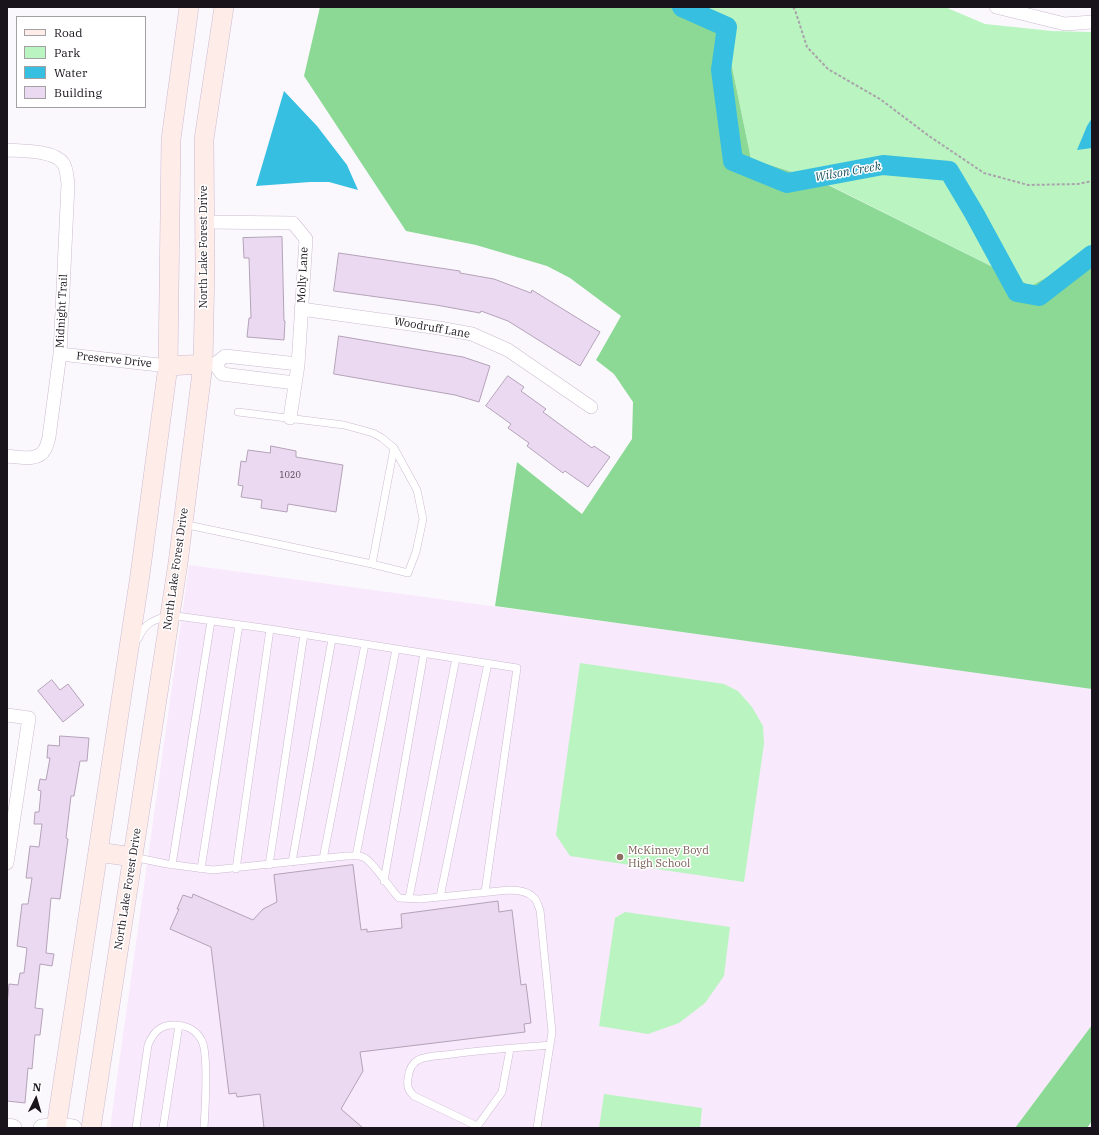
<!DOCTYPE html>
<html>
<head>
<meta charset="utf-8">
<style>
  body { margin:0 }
  #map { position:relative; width:1099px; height:1135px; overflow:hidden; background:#fbf8fd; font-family:"IBM Plex Serif",serif }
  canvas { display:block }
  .frame { position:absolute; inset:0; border:8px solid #19131b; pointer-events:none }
  .legend { position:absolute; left:16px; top:16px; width:130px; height:92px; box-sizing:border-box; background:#fff; border:1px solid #a3a1a4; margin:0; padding:5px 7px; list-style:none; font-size:12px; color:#19131b }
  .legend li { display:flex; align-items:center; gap:8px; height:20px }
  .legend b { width:20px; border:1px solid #a3a1a4 }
  .north { position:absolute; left:16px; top:1079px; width:40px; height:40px; -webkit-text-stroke:3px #fff; paint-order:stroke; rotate:5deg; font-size:11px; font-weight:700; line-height:16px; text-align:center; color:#19131b }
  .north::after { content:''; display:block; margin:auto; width:14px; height:18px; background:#19131b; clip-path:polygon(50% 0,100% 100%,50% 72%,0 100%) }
</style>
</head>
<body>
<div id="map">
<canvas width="1099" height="1135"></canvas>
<div class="frame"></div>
<ul class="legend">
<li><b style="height:5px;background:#feece9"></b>Road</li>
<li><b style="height:11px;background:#baf4c0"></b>Park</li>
<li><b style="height:11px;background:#36bfe0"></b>Water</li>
<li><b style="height:11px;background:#ebd9f1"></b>Building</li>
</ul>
<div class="north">N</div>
</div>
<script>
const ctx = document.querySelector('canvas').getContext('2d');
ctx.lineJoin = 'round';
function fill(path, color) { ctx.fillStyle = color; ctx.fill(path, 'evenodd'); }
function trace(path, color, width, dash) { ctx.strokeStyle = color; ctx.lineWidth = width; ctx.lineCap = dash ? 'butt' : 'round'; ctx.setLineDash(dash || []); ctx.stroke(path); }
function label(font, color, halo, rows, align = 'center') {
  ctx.font = font + ' "IBM Plex Serif",serif'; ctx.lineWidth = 3; ctx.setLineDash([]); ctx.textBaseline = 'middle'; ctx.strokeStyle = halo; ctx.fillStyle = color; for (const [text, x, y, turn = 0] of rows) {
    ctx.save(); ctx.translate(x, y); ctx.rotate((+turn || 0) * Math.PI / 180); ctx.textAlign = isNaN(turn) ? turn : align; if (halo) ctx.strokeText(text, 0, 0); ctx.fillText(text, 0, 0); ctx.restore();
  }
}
fill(new Path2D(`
  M189,565L814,650L1092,689V1025L1015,1128H110Z`), '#f9e9fc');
fill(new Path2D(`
  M693,7H945L985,24L1052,31L1092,32V252L1031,286L819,180L751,159L732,67L716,22Z
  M580,663L724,684L738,691L752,707L763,726L764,744L744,882L570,856L556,835Z
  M625,912L730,927L724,976L705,1003L679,1023L648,1034L599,1026L615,918Z
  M604,1094L702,1108L700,1128H599Z`), '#baf4c0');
fill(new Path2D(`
  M320,7H693L716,22L732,67L751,159L818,180L1031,286L1092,252V689L495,606L517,462L582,514L632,439L633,402L614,374L596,360L621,316L570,278L547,266L476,245L406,231L304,76Z
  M1092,1025V1121L1087,1128H1015Z`), '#8bd995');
fill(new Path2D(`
  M284,91L317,126L347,165L358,190L329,182H310L256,186Z
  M1092,118V148L1077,150L1087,126Z`), '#36bfe0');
trace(new Path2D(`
  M682,7L727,27L721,70L733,161L787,183L883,165L949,171L974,213L1017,292L1039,296L1092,255`), '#36bfe0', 20);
const building = new Path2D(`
  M282,237L284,321H285L284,340L247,337L249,318H251L249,258H244L243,238Z
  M339,253L460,271V273L494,279L531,293L532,290L600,332L580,366L508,321L481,311L480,313L436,305L334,291Z
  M339,336L463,357L490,366L479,402L455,395L334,374Z
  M508,376L524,387L521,391L546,409L543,412L592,448L594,446L610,457L588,487L565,471L563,473L527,446L529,443L508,428L511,424L486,406Z
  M271,446L296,451V457L343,465L336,512L288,504L287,512L261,508L262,500L241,497L243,486L238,485L241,461L246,462L248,450L270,453Z
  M52,680L60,690L68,684L84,705L63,722L38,691Z
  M60,736L89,738L87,761H80L74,796H71L66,838L68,839L60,899L51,898L46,953L54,954L52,966L40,964L35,1008L43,1009L40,1035H35L32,1069L28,1068L25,1103L7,1101V1006L9,984L18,985L20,973H24L27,948L17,946L22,904H28L32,878H26L30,846L39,847L42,824H34L35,812H39L41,791L38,790L40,779L46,780L50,758H47L48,745L59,746Z
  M353,865L361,930L367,929V932L402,928L401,914L498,901L499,912L512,910L521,985L526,984L531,1023L524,1024L525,1032L360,1052L363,1071L341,1109L363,1128H264L260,1094L237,1097L236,1093L229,1094L211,947L170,929L179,909H177L183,895L192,898L193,894L253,920L263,909L277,902L274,875Z`);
fill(building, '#ebd9f1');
trace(building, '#b3a2b8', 1);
const service = new Path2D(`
  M183,524L372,564L394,448L382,438L373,433L344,425L238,412
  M372,564L408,573L416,552L423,519L417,490L394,448
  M138,639C145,622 154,620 170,615L270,629L517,668L485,892
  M356,856L396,649
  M133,857L167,864L213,870L346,856C351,856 358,855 363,857C372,860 390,889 399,898L420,899L509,890C517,890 528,891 534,898C537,900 538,906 540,910L552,1032L537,1128
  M323,859L365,644
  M292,862L332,639
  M172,865L211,621
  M269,865L304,634
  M201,869L239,625
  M236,869L270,629
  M384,881L424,653
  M440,897L488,663
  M409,898L456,658
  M477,1126L414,1096C408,1090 407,1087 408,1078C409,1070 411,1064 418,1060C426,1056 437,1056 445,1055C480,1050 515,1048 550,1045
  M136,1128L148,1045C153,1033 160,1024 175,1025C187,1025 197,1031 202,1041C209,1056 205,1110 204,1128
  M163,1128L179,1025
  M476,1128L502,1092L510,1049`);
const minor = new Path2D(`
  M996,7L1065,24L1092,22
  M7,150C22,151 54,150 63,163C67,168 67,178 68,184L60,354L49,437C48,441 47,446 45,449C39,462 18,457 7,456
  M205,222L293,223L306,239L298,365L290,418
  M301,309L439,328L472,334L508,350L591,407
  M60,354L168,366
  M215,364L225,356L298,364
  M215,364L222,374L295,383
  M7,715L29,718L7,863`);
const tertiary = new Path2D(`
  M7,1127L13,1128
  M42,1128L57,1126L73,1128`);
const secondary = new Path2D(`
  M168,366L203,364
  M98,852L133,857
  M56,1128L140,575L168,366L171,139L189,7
  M91,1128L178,563L203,364L205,267L204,139L224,7`);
trace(service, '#cbbad1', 8);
trace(minor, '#cbbad1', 14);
trace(tertiary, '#cbbad1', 18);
trace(secondary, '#cbbad1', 20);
trace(new Path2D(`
  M793,7L795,10L807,47L828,69L880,99L929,136L984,173L1028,185L1078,184L1092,181`), '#a9a4ab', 2, [3, 2]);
trace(service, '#fff', 7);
trace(minor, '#fff', 13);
trace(tertiary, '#fff', 17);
trace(secondary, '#feece9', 19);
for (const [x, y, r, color] of [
  [620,857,4,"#8d6e63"]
]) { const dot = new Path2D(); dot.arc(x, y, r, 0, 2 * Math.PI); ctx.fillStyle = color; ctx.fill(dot); trace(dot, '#fff', 1.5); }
label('9px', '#4e4450', null, [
  ["1020",290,475]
]);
label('11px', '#19131b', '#fff', [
  ["North Lake Forest Drive",204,247,-90],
  ["Molly Lane",303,275,-87],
  ["Midnight Trail",62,311,-87],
  ["Woodruff Lane",432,328,10],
  ["Preserve Drive",114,360,6],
  ["North Lake Forest Drive",176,569,-82],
  ["North Lake Forest Drive",128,889,-81]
]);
label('11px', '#785e54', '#fff', [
  ["McKinney Boyd",628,851],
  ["High School",628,864]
], 'left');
label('italic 12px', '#205664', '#fff', [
  ["Wilson Creek",848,172,-10]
]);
</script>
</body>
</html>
